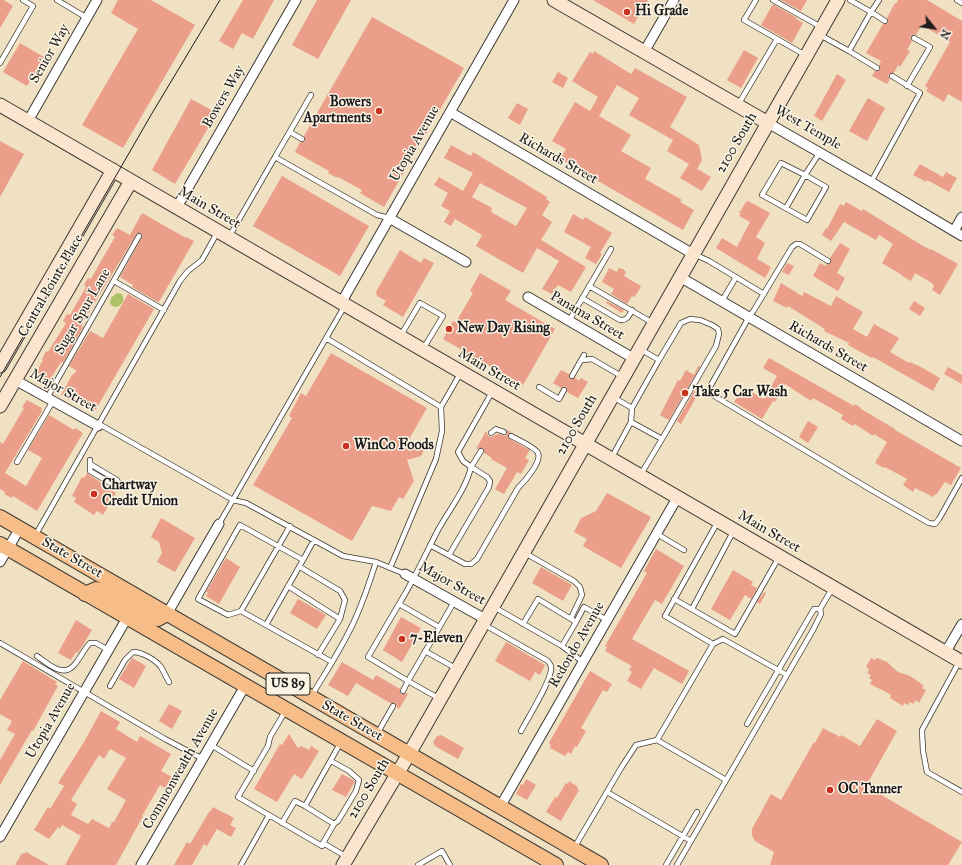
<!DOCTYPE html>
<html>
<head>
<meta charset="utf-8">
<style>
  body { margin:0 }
  #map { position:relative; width:962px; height:865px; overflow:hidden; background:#efe1c1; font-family:"IM FELL Great Primer",serif }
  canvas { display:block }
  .north { position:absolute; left:914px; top:8px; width:40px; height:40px; -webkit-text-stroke:3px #fcf5e5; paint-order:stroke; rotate:120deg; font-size:11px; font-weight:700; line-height:16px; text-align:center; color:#1c1c1c }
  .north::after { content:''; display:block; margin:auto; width:14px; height:18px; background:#1c1c1c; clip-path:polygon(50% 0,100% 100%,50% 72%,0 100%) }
</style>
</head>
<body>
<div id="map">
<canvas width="962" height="865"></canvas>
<div class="north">N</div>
</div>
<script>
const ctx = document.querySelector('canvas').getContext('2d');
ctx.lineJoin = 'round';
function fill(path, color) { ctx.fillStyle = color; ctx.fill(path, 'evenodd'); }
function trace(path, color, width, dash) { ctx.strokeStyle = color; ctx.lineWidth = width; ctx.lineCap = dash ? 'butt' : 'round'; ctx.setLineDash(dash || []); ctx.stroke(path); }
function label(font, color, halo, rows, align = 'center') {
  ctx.font = font + ' "IM FELL Great Primer",serif'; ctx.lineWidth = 3; ctx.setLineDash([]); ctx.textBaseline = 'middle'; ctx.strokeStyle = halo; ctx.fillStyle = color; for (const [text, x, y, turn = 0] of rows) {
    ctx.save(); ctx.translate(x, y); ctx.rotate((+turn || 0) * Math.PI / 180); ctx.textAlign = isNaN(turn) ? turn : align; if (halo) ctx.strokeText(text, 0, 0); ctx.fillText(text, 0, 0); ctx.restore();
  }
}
fill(new Path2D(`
  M117,293L122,294C125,300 123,304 117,307L112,306L110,303L111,298Z`), '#aec368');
fill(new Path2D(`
  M0,0H4L13,6L0,28Z
  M118,0H151L195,25L123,148L82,125L138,29L111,13Z
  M243,0H274L253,39L242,33L233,49L219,41Z
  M317,0H351L318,59L292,45Z
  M593,0H648L634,24Z
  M781,0H807L801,11Z
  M898,0H927L962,21V102L948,94L944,102L926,91L928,88L925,86L950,42L922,25L916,35L914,34L911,36L910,38L912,41L907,50L910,51L900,67L898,65L894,73L889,74L888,76L890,79L887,84L872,76L875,71H878L880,70V67L879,65L881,61L866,53L883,24H886L888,23V20L887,18L895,3L896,4Z
  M773,4L797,18L796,19L803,23L792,43L761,25Z
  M372,17L464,68L384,207L360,193L362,190L338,177L337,178L328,173L329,171L295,152L300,142H304L305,141L304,136Z
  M20,43L44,57L27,86L3,72Z
  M744,50L758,58L741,88L727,80Z
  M594,51L631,74L635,68L687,97L670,127L699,145L702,160L697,169L711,177L702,191L680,178L689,164L667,151L673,140L629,115L639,98L617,85L599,116L631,135L621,151L651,168L645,179L682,200L680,202L694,210L683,230L560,159L566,149L552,141L575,102L590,111L598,97L572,81L590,52L593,54Z
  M558,72L568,78L563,88L552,82Z
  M837,74L846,80L822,121L814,116Z
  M868,98L885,108L867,141L849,131Z
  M191,99L217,113L175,184L152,170Z
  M517,103L528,109L520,125L508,118Z
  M0,141L24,154L0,197Z
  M451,145L471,156L473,152L547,197L546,199L550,202L542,215L552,222L541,240L586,267L571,292L558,285L552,294L542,289L559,261L537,248L523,273L476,246L482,235L455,219L451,226L444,222L450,211L441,206L448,193L434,185L439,177L463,191L473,173L444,158ZM480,183L527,208L516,226L491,212L492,208L472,197Z
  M920,164L943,177L946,172L957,178L949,192L927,180L926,182L913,175Z
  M282,176L369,226L340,276L253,226Z
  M748,201L770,213L756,237L765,243L757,259L771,267L765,278L716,248L722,238L737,247L750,222L739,216L741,213H739L746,202H747Z
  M846,202L862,211L863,209L923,246L931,250V249L958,264L940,295L932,290L934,286L932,283L915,273L911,281L902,276V275L882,263L893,244L879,235L876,240L844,222L831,241L822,235L826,228L827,229L840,204L844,206Z
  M142,213L186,238V237L194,241L160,300L158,302L132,287L133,285L120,277L142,237V234L137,233L83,322L82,326L83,327L63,363L61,362L46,386L33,378L43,360L42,359L46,351L48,352L66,323L63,321L67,314L70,315L86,287L84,285L88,278L91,279L101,261L115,237L112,235L117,228L130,235Z
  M573,214L583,220L585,217L612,233L600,253L602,254L596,264L585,258L591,247L564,232Z
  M840,243L850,249L837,273L845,278L838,291L813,276L820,263L826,266L827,264L831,263L830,258Z
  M400,250L421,263L424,258L434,263L403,317L383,305L386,301L377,296L376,292Z
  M787,263L794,266L789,275L782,272Z
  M609,268L617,272L619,268L623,269L626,272L624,276L641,286L638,292L634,297L632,296L627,304L611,294L614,289L602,282Z
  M480,273L511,291L505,300L555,329L523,385L443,339L453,321L456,322L473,293L470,291Z
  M781,283L802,296L804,292L831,306L836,296L863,312L853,329L867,337L874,324L899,338L890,352L909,363L910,362L921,367L940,378L933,391L873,357L872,358L848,345L849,343L824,331L825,329L788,306L787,308L773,301Z
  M128,294L154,309L95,411L70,397L69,400L61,395L72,375L77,371L69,366L90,331L103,338Z
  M607,301L624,310L622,313L606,303Z
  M914,301L925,308L920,316L909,309Z
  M331,353L427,408L408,441L424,450L421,456L407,460L414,481L403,499L399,497L391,511L372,506L352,541L253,485L292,418L289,416L301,393L306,396Z
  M769,358L854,406L855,404L861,408V409L895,429V430L961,468L951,485L945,482L936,495L935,494L933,497L915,488L913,492L903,485L907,479L885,467L884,468L875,463L887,442L874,434L873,436L855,424L853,426L841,419L843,415L813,398L811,401L785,384L775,402L773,401L762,419L734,402L744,388L764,399L777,376L763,368Z
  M698,366L700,367L669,420L660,415L678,380L680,381L686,370L694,375Z
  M948,367L962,375V384L944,374Z
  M561,370L569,374V378L570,379L575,378L579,381L581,378L588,382L578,398L567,392L566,387L564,386L561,388L553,383Z
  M706,371L698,385L702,387L681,424L677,421Z
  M27,400L42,408L41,411H42L5,473L26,486L42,458L28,450L49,415L74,430L75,428L83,433L37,511L13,496L12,498L4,494L5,492L0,489V442L3,444L24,408L22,407Z
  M808,421L818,427L808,443L799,437Z
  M507,430L511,432L508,435V438L530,450L525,458L529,460L521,474L517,472L504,494L495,489L507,468L491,459L492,458L484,453L483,448L476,449L486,431L488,436L491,437L498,434L505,436L507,434Z
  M87,473L116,493L103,515L97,511L94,515L74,502L76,498L72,496L82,477L84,478Z
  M607,493L651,517L621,568L583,546L587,539L574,532L581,518L596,511Z
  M161,518L195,538L175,572L157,562L162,553L159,542L151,537Z
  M656,549L684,566L662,604L655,600L632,639L689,671L682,684L654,668L641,689L627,681L632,672L629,670L632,666L605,651L607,647L605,646L647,573L644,571Z
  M226,558L240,567L219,604L206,596L208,592H206Z
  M541,567L572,585L563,601L532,583Z
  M733,570L753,582L751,585L757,588L751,599L745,595L730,620L711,609Z
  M764,592L766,593L760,604L757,602Z
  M298,599L326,615L317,629L290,613Z
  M401,617L421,628L402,662L383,650Z
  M76,620L92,630L78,653L76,652L71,660L58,653Z
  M506,642L545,665L540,675L535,672L530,681L495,661Z
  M132,658L146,666L134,688L119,679Z
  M871,658L875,660L876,658L880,659L887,662L898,672L910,676L919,682L924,686L922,688L926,690L919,703L916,700L913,704L910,702L908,705L904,703L903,706L890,698L891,695L888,693L870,684L872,680L869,678L871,675L867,673L869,669L866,667Z
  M23,661L57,682L55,684L58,686L33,731L32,730L0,785V760L15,734L7,730L12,721L0,714V700Z
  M342,662L373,680L376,675L400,689V693L402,694L406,693L408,694L399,709L397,707L395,703H390L356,683L348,696L328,685Z
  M590,671L612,684L607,692L603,690L581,728L586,731L577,747L575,746L571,754L568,752L565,756L550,748L551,745L549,743Z
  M169,704L182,711L172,729L159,721Z
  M101,711L120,722L116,729L137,742L140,736L171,754L161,771L172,777L165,788L160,785L142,816H143L116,865H65L81,836L62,825L60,829L58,827L49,839L34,830L48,807L50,809L64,786L58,783L84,742ZM110,749L126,758L107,789L126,800L114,822H112L109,828L92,819L88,824L71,815L77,804L71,800L99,755L104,759Z
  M877,719L897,731L866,786L962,842L948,865H770L774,852L755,841L752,835V829L771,794L781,800L814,742L815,743L823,728L840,737L841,735L860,746Z
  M289,734L298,748L301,746L309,750L311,746L319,751L302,779L294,774L277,802L254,789L280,744L282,745Z
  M441,735L464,748L458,759L435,746L433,742L437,736Z
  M342,774L355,781L346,797L332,790Z
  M526,779L536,785L527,800L516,794L521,784L523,785Z
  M569,781L578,787L577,789L579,790L561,821L546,812L555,797L557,798L566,783L568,784Z
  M213,807L234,818L230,825L236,828L231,837L217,829L207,846L204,844L192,865H174L187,842L190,844L209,812H210Z
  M26,852L49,865H15L22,853L24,854Z`), '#eb9e8a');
const lane = new Path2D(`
  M57,0L87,18
  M756,0L744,20L805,55
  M773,0L821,27
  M879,0L871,12L885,21
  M957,0L962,3
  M820,35L849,51L871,12L850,0
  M849,51L877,68
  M0,63L33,6L23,0
  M907,86L930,47L914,38
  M738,105L777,39
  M290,132L302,139
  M275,157L311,95
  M871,182L920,93L892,76
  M786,208L805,175L781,163L762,195L807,220L826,187L805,175L820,152
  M229,237L275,157L377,215L389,218
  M694,254L709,261L764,294
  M828,261L800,244H796L792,247L754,310L749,317L711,385L709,390L711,394L873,491L929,523L935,524L939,519L962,478
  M114,281L164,310
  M589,286L653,323
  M582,298L620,320C627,321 629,316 632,310
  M722,301L736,277
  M569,321L611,249
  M401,335L420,303L443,316L423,349
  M326,338L441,407
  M582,360L592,359L623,377
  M659,360L681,323L690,319L700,320L712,325L718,329L719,334L716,346L662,439
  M572,376L584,355
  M539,387L559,399L564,390
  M613,397L632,408
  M47,398L139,236
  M631,422L662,439L641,474
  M99,424L233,500L246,503L343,556L376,562L405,574
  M491,433L496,429L504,432
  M612,457L631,422L632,408L659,360L640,349
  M90,460V464L117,480L119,484H127
  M17,462L53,401
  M90,464V471L114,485L119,484
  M219,524L344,307
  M290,526L241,611L332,662
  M657,534L684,550
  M35,536L180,281L188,271L202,260L217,233
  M430,545L465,564H471L477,559L518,488C524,482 542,462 538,453C536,448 517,439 511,436
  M525,553L574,581L580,587L582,595L571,618
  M449,555L489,487L490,481L487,477L471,467L481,451
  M303,560L314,540
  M300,567L340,591L345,600L340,619L318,655
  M390,568L436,459L442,431L441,407L460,374
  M288,586L340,619
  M674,599L735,634L779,557
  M399,604L368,657L408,681L403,691
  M494,607C517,620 539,633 562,646L576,622L538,599L523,624
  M692,609L733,532
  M241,611L228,615L198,599L240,525L303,560L266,625
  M576,622L584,607L607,620
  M483,624L548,661C549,663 551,665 551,667C553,679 527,719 521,731
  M439,627L399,604C414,580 425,555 438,530C449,510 466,489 471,467L463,461L458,452L492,392
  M0,643L165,739L203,759
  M713,644L723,639L787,675
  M562,646L583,662
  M425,651L457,669
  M37,656C48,664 64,679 75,664C81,657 84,649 90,643H96L108,650
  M959,662L922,730L923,751L927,772L962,792
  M110,686L125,660L133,652C142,652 156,660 161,667C164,672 166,677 169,682
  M312,695C327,670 344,645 356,617C364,599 370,581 376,562
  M440,699L408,681L454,602
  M286,710L270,737L268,746L238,797L322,846L323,843
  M747,724L814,609H820
  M377,734L393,706
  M657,740L726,780
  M341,742L305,806L334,824L323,843L347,857
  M211,745L254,771
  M331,761L349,771L359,780L356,791L338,821L334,824
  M607,792L691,841
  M282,823L295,801L305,806
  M574,848L621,768L636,745L657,740L713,644L665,616L717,523
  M241,865L269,815
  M418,865L442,851L450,865
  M666,865L697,812
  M677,865L813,630L821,614L820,609L832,589`);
const street = new Path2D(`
  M644,52L674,0
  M450,112L693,254
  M28,121L97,0
  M768,123L871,182L962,236
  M177,207L296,0
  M389,218L466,262
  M954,231L962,217
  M680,277L962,441
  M528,297L633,358
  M341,303L514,0
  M15,380L98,426
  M0,562L20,528
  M405,574L485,619
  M167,614L219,524
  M945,653L962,624
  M500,807L677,498
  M0,837L127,618
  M141,865L245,686`);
const secondary = new Path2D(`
  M554,0L768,123
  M0,105L962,662
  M0,366L113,170
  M0,406L131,181
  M343,865L409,754L838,0`);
const primary = new Path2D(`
  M0,517L601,865
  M0,544L556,865
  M85,594L96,589L107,593L154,618L158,619L167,614`);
trace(lane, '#3c3a35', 6);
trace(street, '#3c3a35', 11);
trace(secondary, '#3c3a35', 15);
trace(primary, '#3c3a35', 16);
trace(lane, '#fff', 4.5);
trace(street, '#fff', 9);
trace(secondary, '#fce5cf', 13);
trace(primary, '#f7bd88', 14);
trace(new Path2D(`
  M0,377L151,115L220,0`), '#1c1c1c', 1);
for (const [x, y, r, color] of [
  [627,12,4,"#c8321e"],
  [379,111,4,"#c8321e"],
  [449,329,4,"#c8321e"],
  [685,393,4,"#c8321e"],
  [346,446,4,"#c8321e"],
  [94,494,4,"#c8321e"],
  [402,639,4,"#c8321e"],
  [830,790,4,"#c8321e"]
]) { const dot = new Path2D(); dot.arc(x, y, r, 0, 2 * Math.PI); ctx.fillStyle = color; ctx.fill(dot); trace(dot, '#fcf5e5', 1.5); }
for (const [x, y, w] of [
  [288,684,44]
]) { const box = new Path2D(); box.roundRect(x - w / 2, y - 11, w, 22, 3); ctx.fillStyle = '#fcf5e5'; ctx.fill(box); trace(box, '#1c1c1c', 1); }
label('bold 13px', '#1c1c1c', null, [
  ["US 89",288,684]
]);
label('bold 14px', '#1c1c1c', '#fcf5e5', [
  ["Hi Grade",635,12],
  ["Bowers",371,103,"right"],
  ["Apartments",371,119,"right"],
  ["New Day Rising",457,329],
  ["Take 5 Car Wash",693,393],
  ["WinCo Foods",354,446],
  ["Chartway",102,486],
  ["Credit Union",102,502],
  ["7-Eleven",410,639],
  ["OC Tanner",838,790]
], 'left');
label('14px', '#1c1c1c', '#fcf5e5', [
  ["Senior Way",50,54,-60],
  ["Bowers Way",224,97,-60],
  ["West Temple",808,128,30],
  ["2100 South",737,143,-60],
  ["Utopia Avenue",415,144,-60],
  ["Richards Street",558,159,30],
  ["Main Street",209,208,30],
  ["Central Pointe Place",51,286,-60],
  ["Sugar Spur Lane",83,312,-60],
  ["Panama Street",587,316,30],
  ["Richards Street",828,347,30],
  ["Main Street",489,370,30],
  ["Major Street",63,391,29],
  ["2100 South",577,425,-60],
  ["Main Street",769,532,30],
  ["State Street",72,558,30],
  ["Major Street",452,584,29],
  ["Redondo Avenue",577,645,-60],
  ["Utopia Avenue",51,721,-60],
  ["State Street",352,721,30],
  ["Commonwealth Avenue",181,769,-60],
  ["2100 South",369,789,-59]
]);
</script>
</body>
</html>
